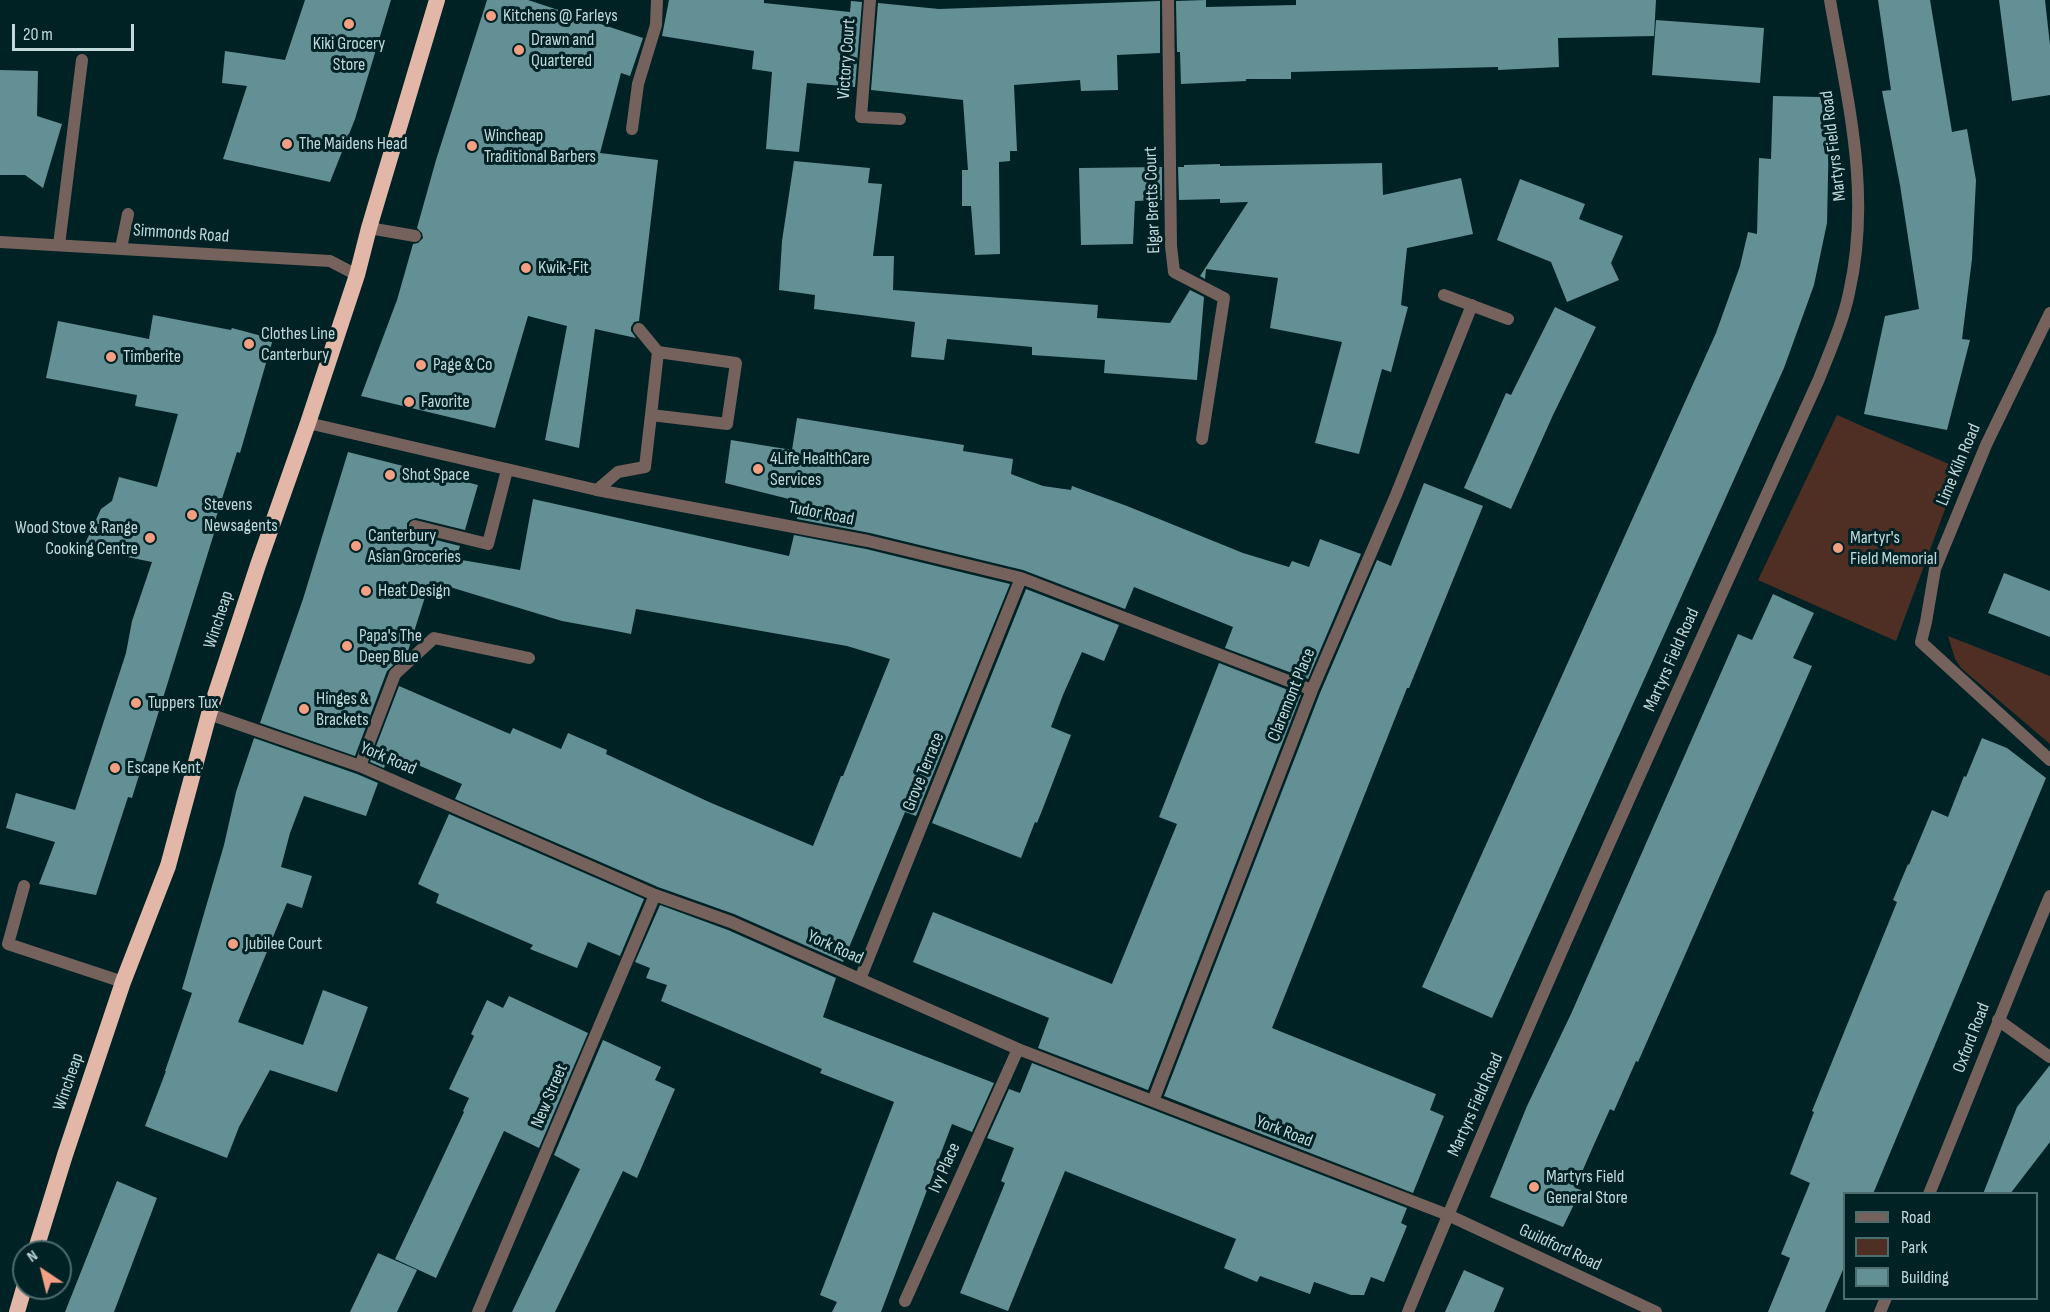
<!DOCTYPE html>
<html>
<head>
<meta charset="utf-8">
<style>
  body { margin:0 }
  #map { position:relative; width:2050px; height:1312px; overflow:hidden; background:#002225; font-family:"Sofia Sans Condensed",sans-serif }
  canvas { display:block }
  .legend { position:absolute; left:1843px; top:1192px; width:195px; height:108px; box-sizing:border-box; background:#002225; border:2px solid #4e6b6e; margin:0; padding:8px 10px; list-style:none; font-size:18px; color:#c2d9dc }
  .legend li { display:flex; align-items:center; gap:12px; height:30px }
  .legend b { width:30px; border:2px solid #4e6b6e }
  .north { position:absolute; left:12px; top:1240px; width:60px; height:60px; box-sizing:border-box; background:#002225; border:2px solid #4e6b6e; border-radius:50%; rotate:325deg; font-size:16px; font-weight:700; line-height:24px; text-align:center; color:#c2d9dc }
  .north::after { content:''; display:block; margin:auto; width:21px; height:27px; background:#f39f83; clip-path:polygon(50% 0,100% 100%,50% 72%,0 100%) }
  .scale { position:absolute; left:12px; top:24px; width:122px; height:27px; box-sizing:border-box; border:3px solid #c2d9dc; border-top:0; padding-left:8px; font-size:18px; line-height:21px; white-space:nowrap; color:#c2d9dc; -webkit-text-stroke:4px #002225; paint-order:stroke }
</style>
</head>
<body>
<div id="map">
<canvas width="2050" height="1312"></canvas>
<ul class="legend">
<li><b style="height:8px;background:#75625c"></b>Road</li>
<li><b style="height:16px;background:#4f2f24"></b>Park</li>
<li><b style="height:16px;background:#639095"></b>Building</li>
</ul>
<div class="north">N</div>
<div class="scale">20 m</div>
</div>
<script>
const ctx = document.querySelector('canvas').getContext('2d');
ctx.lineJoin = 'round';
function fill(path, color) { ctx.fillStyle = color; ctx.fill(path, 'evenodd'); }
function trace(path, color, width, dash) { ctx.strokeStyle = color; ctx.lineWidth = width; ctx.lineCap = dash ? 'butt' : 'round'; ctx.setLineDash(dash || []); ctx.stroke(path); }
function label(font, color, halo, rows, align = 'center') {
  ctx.font = font + ' "Sofia Sans Condensed",sans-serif'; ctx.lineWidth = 6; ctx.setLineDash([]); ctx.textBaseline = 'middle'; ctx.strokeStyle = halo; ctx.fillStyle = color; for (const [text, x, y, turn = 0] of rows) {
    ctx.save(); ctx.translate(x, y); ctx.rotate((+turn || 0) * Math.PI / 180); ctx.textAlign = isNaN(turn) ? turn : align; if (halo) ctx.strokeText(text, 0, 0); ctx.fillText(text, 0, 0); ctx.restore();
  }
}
fill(new Path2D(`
  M1837,415L1960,469L1896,641L1758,580Z
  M1948,636L2050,676V744L1961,668L1955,659Z`), '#4f2f24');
fill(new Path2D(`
  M305,0H391L355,119L330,182L223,159L247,86L222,83L225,51L285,60Z
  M487,0H528L643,38L630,76L621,73L600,153L658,160L639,321L634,322L631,327V331L636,338L595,329L579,448L545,440L567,326L528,316L495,428L361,396L397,300L413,244L418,243L423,238L422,233L417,228L436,160Z
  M669,0H764V3L850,12L851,1L862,2L855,87L807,83L799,152L766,149L772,72L752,69L754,51L662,36Z
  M1206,0V7L1296,5V0H1656L1654,36L1558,38L1559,67L1498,70V67L1291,72V79H1246V81L1181,84L1180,52H1177L1176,1Z
  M1878,0H1930L1952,132L1967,129L1976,180L1972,259L1962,339L1970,340L1947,430L1864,414L1885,316L1919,309L1900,185L1882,91L1891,90Z
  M1999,0H2045L2050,45V95L2012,101Z
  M1160,1V53L1117,55L1118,90L1081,91L1080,80L1014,85L1017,151H1010V161L999,162L1000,254L975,255L971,206H962V170H968L963,100L871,90L878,3L939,9Z
  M1656,20L1764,28L1760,83L1652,75Z
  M0,70L38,71L37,116L62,124L43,188L25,175H0Z
  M1773,96L1820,97L1829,131L1827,223L1814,285L1784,368L1492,1018L1422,987L1716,333L1740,266L1748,232L1757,234L1759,158L1771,159Z
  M794,161L870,168L868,183L882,184L873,256H894L893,290L1098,305L1097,318L1170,323L1190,290L1204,297L1197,380L1104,373L1105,360L1032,355V347L947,339L944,360L911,357L915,322L814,309L815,295L779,290L782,241Z
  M1382,163L1383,195L1461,178L1473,234L1407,248L1401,305L1408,307L1391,372L1382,369L1359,454L1315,443L1342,342L1270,328L1278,278L1206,269L1205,279L1200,276L1248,202L1220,203V199L1179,200L1178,167H1184V165L1220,164V166Z
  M1162,167V200L1135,201L1133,244L1081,245L1079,168Z
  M1520,179L1585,204L1579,219L1623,236L1611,263L1619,280L1567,302L1551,262L1497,240Z
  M1555,307L1596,327L1553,415L1511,509L1464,488L1506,393L1511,395Z
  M153,315L231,330L232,328L273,339L240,453L237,452L213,527H216L132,798L128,797L96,895L39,884L55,842L6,828L16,793L75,810L126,653L132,621L152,562L83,548L101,509L112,501L119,477L157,487L178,414L135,406L137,395L46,378L58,321L149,339Z
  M797,418L964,445L963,451L1013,459L1011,474L1043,486L1071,490L1072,486L1127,506L1243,553L1289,567L1292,561L1309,567L1320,539L1361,554L1308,679L1225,648L1233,627L1134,587L1125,609L1023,570L870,533L797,519L801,502L725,483L731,440L792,450Z
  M348,452L478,485L465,530L416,518L410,520L407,523V529L412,534L460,546L456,559L520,570L533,499L789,556L794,535L866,549L1010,584L916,816L905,812L843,962L734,914L658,887L455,799L462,784L390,753L384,768L370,762L399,686L510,734L513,728L561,749L568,733L607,750L606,754L709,802L813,846L841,776H843L890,659L847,646L636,609L631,634L611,630L562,621L430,581L408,651L387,671L355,756L260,723L303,599Z
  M1424,483L1483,506L1409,688H1407L1272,1028L1436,1094L1430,1110L1444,1116L1413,1193L1164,1096L1320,693L1377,560L1391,566Z
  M2004,573L2050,591V637L1988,613Z
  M1026,589L1119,625L1104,661L1082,652L1063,695L1051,727L1071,735L1043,808L1037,823L1035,822L1021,858L932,823Z
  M1773,594L1814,613L1793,658L1812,666L1638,1062L1636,1061L1614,1111L1610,1109L1592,1149L1575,1188L1581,1190L1563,1227L1490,1197L1527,1106L1571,1014L1738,634L1752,640Z
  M1219,663L1301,695L1148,1090L1038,1048L1049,1018L913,962L933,912L1112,984L1177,824L1159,817Z
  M254,738L357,774L378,783L366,816L304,796L290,833L281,867L312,876L302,908L287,903L238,1022L303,1045L323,990L368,1007L337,1092L270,1070L239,1127L227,1158L145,1126L166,1071H165L192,993L182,989L224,845L236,792Z
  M1982,738L2007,748L2046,778L1873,1194H1845V1265L1825,1312H1768L1790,1258L1781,1254L1810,1183L1790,1174L1814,1112L1812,1111L1897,902L1893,900L1908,864L1909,865L1932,810L1948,817L1964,776L1966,777Z
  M449,814L644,899L620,956L588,942L577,968L530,949L533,945L436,903L439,894L418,884Z
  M660,905L728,930L836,978L823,1017L994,1083L972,1132L952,1124L881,1312H832L837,1302L820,1295L894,1102L820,1073L822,1069L661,1001L667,985L646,978L650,968L635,962Z
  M509,996L588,1033L539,1148L504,1131L436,1278L395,1259L464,1112L463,1111L469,1098L449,1089L474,1036L471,1034L487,1000L503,1008Z
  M603,1040L661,1067L655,1080L675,1089L637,1178L623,1171L555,1312H512L580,1169L554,1155Z
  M1032,1063L1407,1208L1401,1223L1407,1226L1384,1282L1371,1277L1364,1295H1351L1314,1282L1310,1294L1260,1276L1257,1282L1224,1268L1236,1239L1065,1171L1008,1311L960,1293L1005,1183L1001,1181L1014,1148L987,1138L1009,1089L1020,1093Z
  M2050,1065V1142L2010,1194H1983L2017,1107Z
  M117,1181L157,1198L114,1312H65Z
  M378,1253L417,1270L397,1312H350Z
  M1464,1270L1504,1288L1494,1312H1445Z`), '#639095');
trace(new Path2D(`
  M870,0L861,117L900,119
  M632,129L638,84L656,25L657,0
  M369,228L415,236
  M59,245L82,60
  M121,248L128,214
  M639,329L658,352L736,363L727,424L651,415L658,352
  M597,490L618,472L645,467L651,415
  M360,766L395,674L434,638L529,658`), '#75625c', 12);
trace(new Path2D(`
  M1168,0L1171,246L1174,272L1224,298L1202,439
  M0,242L330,261L357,275
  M1444,295L1508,319
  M2050,313L1986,445L1935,569L1926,622L1921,642L2050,760
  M308,423L597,490L868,541L1021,578L1312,690
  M415,526L488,544L507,470
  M209,714L360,766L655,895L731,922L1018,1049L1448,1215L1656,1312
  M24,886L8,944L123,982
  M860,979L1021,578
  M1998,1020L2050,1057
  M1153,1101L1312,690L1396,495L1472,305
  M1929,1194C1970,1094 2008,995 2050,896
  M905,1301L1018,1049
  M478,1312L655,895
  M1408,1312C1537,997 1679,688 1819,379C1830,351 1843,322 1849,293C1872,192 1847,99 1830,0
  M1880,1312L1886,1298`), '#75625c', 12);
trace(new Path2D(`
  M35,1252L65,1155L123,982L168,866L209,714L258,565L308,423L357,275L369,228L437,0
  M17,1312L24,1288`), '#e2b7a8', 16);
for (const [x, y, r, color] of [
  [491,16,6,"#f39f83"],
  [349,24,6,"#f39f83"],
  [519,50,6,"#f39f83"],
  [287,144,6,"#f39f83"],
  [472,146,6,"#f39f83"],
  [526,268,6,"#f39f83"],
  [249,344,6,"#f39f83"],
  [111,357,6,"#f39f83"],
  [421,365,6,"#f39f83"],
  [409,402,6,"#f39f83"],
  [758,469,6,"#f39f83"],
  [390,475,6,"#f39f83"],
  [192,515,6,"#f39f83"],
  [150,538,6,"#f39f83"],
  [356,546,6,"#f39f83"],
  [1838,548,6,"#f39f83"],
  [366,591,6,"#f39f83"],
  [347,646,6,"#f39f83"],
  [136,703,6,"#f39f83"],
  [304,709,6,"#f39f83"],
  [115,768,6,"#f39f83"],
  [233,944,6,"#f39f83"],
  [1534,1187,6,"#f39f83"]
]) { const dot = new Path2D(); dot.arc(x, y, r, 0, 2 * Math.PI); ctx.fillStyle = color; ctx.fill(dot); trace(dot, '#002225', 2); }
label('18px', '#c2d9dc', '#002225', [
  ["Kitchens @ Farleys",503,16],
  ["Drawn and",531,40],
  ["Quartered",531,61],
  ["Kiki Grocery",349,44,"center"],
  ["Store",349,65,"center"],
  ["Wincheap",484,136],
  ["Traditional Barbers",484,157],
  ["The Maidens Head",299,144],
  ["Kwik-Fit",538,268],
  ["Clothes Line",261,334],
  ["Canterbury",261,355],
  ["Timberite",123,357],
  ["Page & Co",433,365],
  ["Favorite",421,402],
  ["4Life HealthCare",770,459],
  ["Services",770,480],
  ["Shot Space",402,475],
  ["Stevens",204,505],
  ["Newsagents",204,526],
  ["Wood Stove & Range",138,528,"right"],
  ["Cooking Centre",138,549,"right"],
  ["Canterbury",368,536],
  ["Asian Groceries",368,557],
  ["Martyr's",1850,538],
  ["Field Memorial",1850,559],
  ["Heat Design",378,591],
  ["Papa's The",359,636],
  ["Deep Blue",359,657],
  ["Hinges &",316,699],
  ["Brackets",316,720],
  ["Tuppers Tux",148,703],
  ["Escape Kent",127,768],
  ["Jubilee Court",245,944],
  ["Martyrs Field",1546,1177],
  ["General Store",1546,1198]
], 'left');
label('18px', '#c2d9dc', '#002225', [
  ["Victory Court",847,59,-86],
  ["Martyrs Field Road",1834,146,-97],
  ["Elgar Bretts Court",1153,200,-92],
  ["Simmonds Road",181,234,4],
  ["Lime Kiln Road",1959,465,-67],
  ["Tudor Road",821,514,11],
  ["Wincheap",219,620,-72],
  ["Martyrs Field Road",1672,660,-66],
  ["Claremont Place",1292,695,-68],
  ["York Road",388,759,23],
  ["Grove Terrace",924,772,-68],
  ["York Road",835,948,24],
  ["Oxford Road",1972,1038,-69],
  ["Wincheap",69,1082,-71],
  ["New Street",550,1096,-67],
  ["Martyrs Field Road",1476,1105,-66],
  ["York Road",1284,1132,21],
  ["Ivy Place",945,1168,-66],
  ["Guildford Road",1560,1248,25]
]);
</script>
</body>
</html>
